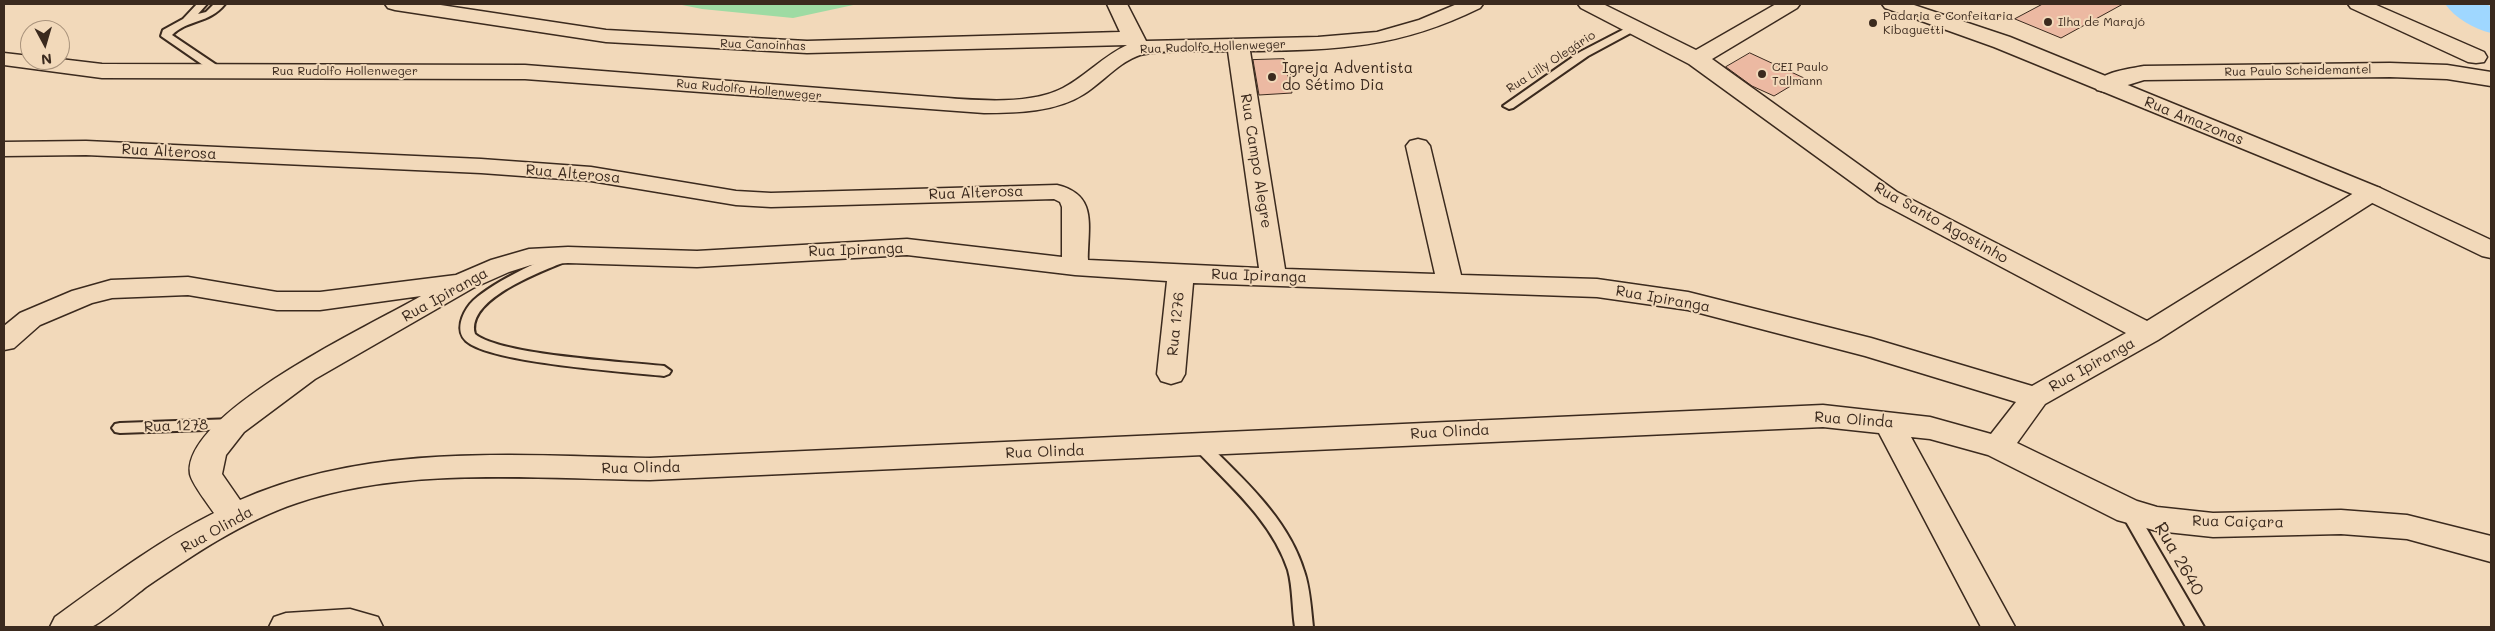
<!DOCTYPE html>
<html>
<head>
<meta charset="utf-8">
<style>
  body { margin:0 }
  #map { position:relative; width:2495px; height:631px; overflow:hidden; background:#f2d9ba; font-family:Mali,sans-serif }
  canvas { display:block }
  .frame { position:absolute; inset:0; border:5px solid #3b2a1e; pointer-events:none }
  .north { position:absolute; left:20px; top:20px; width:50px; height:50px; box-sizing:border-box; background:#f2d9ba; border:1px solid #a9937c; border-radius:50%; rotate:174deg; font-size:14px; font-weight:700; line-height:20px; text-align:center; color:#3b2a1e }
  .north::after { content:''; display:block; margin:auto; width:18px; height:22px; background:#3b2a1e; clip-path:polygon(50% 0,100% 100%,50% 72%,0 100%) }
</style>
</head>
<body>
<div id="map">
<canvas width="2495" height="631"></canvas>
<div class="frame"></div>
<div class="north">N</div>
</div>
<script>
const ctx = document.querySelector('canvas').getContext('2d');
ctx.lineJoin = 'round';
function fill(path, color) { ctx.fillStyle = color; ctx.fill(path, 'evenodd'); }
function trace(path, color, width, dash) { ctx.strokeStyle = color; ctx.lineWidth = width; ctx.lineCap = dash ? 'butt' : 'round'; ctx.setLineDash(dash || []); ctx.stroke(path); }
function label(font, color, halo, rows, align = 'center') {
  ctx.font = font + ' Mali,sans-serif'; ctx.lineWidth = 4; ctx.setLineDash([]); ctx.textBaseline = 'middle'; ctx.strokeStyle = halo; ctx.fillStyle = color; for (const [text, x, y, turn = 0] of rows) {
    ctx.save(); ctx.translate(x, y); ctx.rotate((+turn || 0) * Math.PI / 180); ctx.textAlign = isNaN(turn) ? turn : align; if (halo) ctx.strokeText(text, 0, 0); ctx.fillText(text, 0, 0); ctx.restore();
  }
}
fill(new Path2D(`
  M677,4H858L793,18L702,9Z`), '#9edba3');
fill(new Path2D(`
  M2445,4H2487L2491,7V33C2474,29 2455,18 2445,4Z`), '#9fd7ff');
const building = new Path2D(`
  M2043,4H2123L2061,38L2015,19Z
  M1750,53L1804,78L1774,96L1752,86L1726,67Z
  M1284,59L1292,93L1259,95L1253,60Z`);
fill(building, '#ecb9a2');
trace(building, '#3b2a1e', 1);
const service = new Path2D(`
  M197,4H207L198,14L206,12L214,4H225C209,24 188,19 172,35L224,70V74H216L161,36L163,30L183,19Z
  M1634,24L1639,27L1638,29L1588,56L1513,108L1509,109L1503,106L1580,52Z
  M567,252L574,256L572,259C546,270 465,298 475,334C500,355 626,362 664,366L671,371L669,374L664,376C627,372 490,363 466,341C455,331 462,314 470,304C487,285 542,258 567,252Z
  M233,419L238,420L240,424L238,428L233,429L120,433L115,432L112,428L115,424L120,423Z
  M1200,439L1205,441C1243,479 1288,518 1304,571C1310,588 1311,609 1313,627H1295C1292,608 1293,588 1288,570C1272,521 1229,485 1195,449L1192,445L1195,441Z
  M2128,505L2134,507L2204,627H2186L2120,511L2122,507Z`);
const minor = new Path2D(`
  M385,4H434L606,30L807,41L1120,32L1107,4H1127L1146,41L1318,37L1377,32L1419,20L1457,4H1483L1480,8C1399,48 1338,50 1250,51L1285,269L1435,274L1406,146L1410,141L1418,139L1426,141L1430,146L1461,275L1597,279L1688,292L1871,338L2032,386L2126,333L1879,202L1689,64L1581,8L1578,4H1603L1696,50L1776,4H1800L1797,8L1712,59L1897,192L2147,321L2362,188L2371,186L2380,188L2383,193L2380,198L2158,340L2045,404L2017,443L2137,501L2157,507L2213,513L2341,510L2407,515L2491,536V562L2407,539L2341,534L2213,537L2157,531L2117,520L1988,455L1930,439L1911,437L2015,627H1981L1879,433L1823,427L650,480C537,479 406,466 297,503C243,521 193,555 146,587C137,594 99,625 91,627C79,630 62,627 50,627L55,617C106,580 158,541 214,513C208,504 192,484 190,474C181,413 375,323 421,296L320,310H277L188,295L112,298L92,303L40,325L14,348L4,350V326L20,313L72,291L111,280L188,277L277,292H320L456,275L491,260L529,249L568,247L697,251L907,239L1062,257V207L1060,202L1054,199L771,207L736,205L591,181L481,173L86,155L4,156V142L86,141L481,159L591,167L736,191L771,193L1057,185C1098,195 1088,225 1088,260L1259,268L1228,51C1207,52 1159,49 1140,55C1119,62 1103,82 1084,94C1056,112 1017,113 984,113L525,79L102,78L4,65V53L30,56V60L60,59L102,64L525,65L934,97C972,100 1029,106 1063,88C1086,76 1103,56 1127,45L807,53L606,42L395,10L388,8ZM907,255L1075,275L1167,281L1157,374L1161,381L1171,384L1181,381L1185,374L1193,283L1597,297L1688,310L1865,356L2016,402L1991,434L1930,417L1823,405L650,458C513,455 369,443 240,500L222,474L226,455L244,432L315,379L473,288L509,272L531,265L568,263L697,267Z
  M2348,4H2374L2484,52L2487,57L2484,62L2476,63L2468,62L2351,8Z
  M2390,63L2447,65L2491,72V86L2447,79L2390,77L2144,80L2105,92L2097,90L2094,85C2103,71 2129,69 2144,66Z
  M350,609L378,617L383,627H269L274,617L286,613Z`);
const secondary = new Path2D(`
  M1882,4H1911L2010,37L2380,188L2491,240V258L2482,256L2362,198L2297,171L1994,47L1885,8Z`);
trace(service, '#3b2a1e', 4);
trace(minor, '#3b2a1e', 3);
trace(secondary, '#3b2a1e', 3);
fill(service, '#f2d9ba');
fill(minor, '#f2d9ba');
fill(secondary, '#f2d9ba');
for (const [x, y, r, color] of [
  [2048,22,5,"#3b2a1e"],
  [1873,23,5,"#3b2a1e"],
  [1762,74,5,"#3b2a1e"],
  [1272,77,5,"#3b2a1e"]
]) { const dot = new Path2D(); dot.arc(x, y, r, 0, 2 * Math.PI); ctx.fillStyle = color; ctx.fill(dot); trace(dot, '#f2d9ba', 2); }
label('12px', '#3b2a1e', '#f2d9ba', [
  ["Padaria e Confeitaria",1883,16],
  ["Kibaguetti",1883,30],
  ["Ilha de Marajó",2058,22],
  ["CEI Paulo",1772,67],
  ["Tallmann",1772,81]
], 'left');
label('12px', '#3b2a1e', '#f2d9ba', [
  ["Rua Canoinhas",763,45,2],
  ["Rua Rudolfo Hollenweger",1213,47,-2],
  ["Rua Lilly Olegário",1551,62,-33],
  ["Rua Rudolfo Hollenweger",345,71],
  ["Rua Paulo Scheidemantel",2298,71,-1],
  ["Rua Rudolfo Hollenweger",749,90,5]
]);
label('15px', '#3b2a1e', '#f2d9ba', [
  ["Igreja Adventista",1282,68],
  ["do Sétimo Dia",1282,85]
], 'left');
label('15px', '#3b2a1e', '#f2d9ba', [
  ["Rua Amazonas",2194,121,22],
  ["Rua Alterosa",169,152,3],
  ["Rua Campo Alegre",1256,161,81],
  ["Rua Alterosa",573,174,5],
  ["Rua Alterosa",976,193,-2],
  ["Rua Santo Agostinho",1941,223,29],
  ["Rua Ipiranga",856,250,-2],
  ["Rua Ipiranga",1259,276,2],
  ["Rua Ipiranga",445,295,-29],
  ["Rua Ipiranga",1663,299,10],
  ["Rua 1276",1176,324,-84],
  ["Rua Ipiranga",2092,365,-29],
  ["Rua Olinda",1854,420,4],
  ["Rua 1278",176,426,-2],
  ["Rua Olinda",1450,432,-3],
  ["Rua Olinda",1045,452,-2],
  ["Rua Olinda",641,468,-1],
  ["Rua Caiçara",2238,522,1],
  ["Rua Olinda",217,530,-29]
]);
label('18px', '#3b2a1e', '#f2d9ba', [
  ["Rua 2640",2179,559,60]
]);
</script>
</body>
</html>
